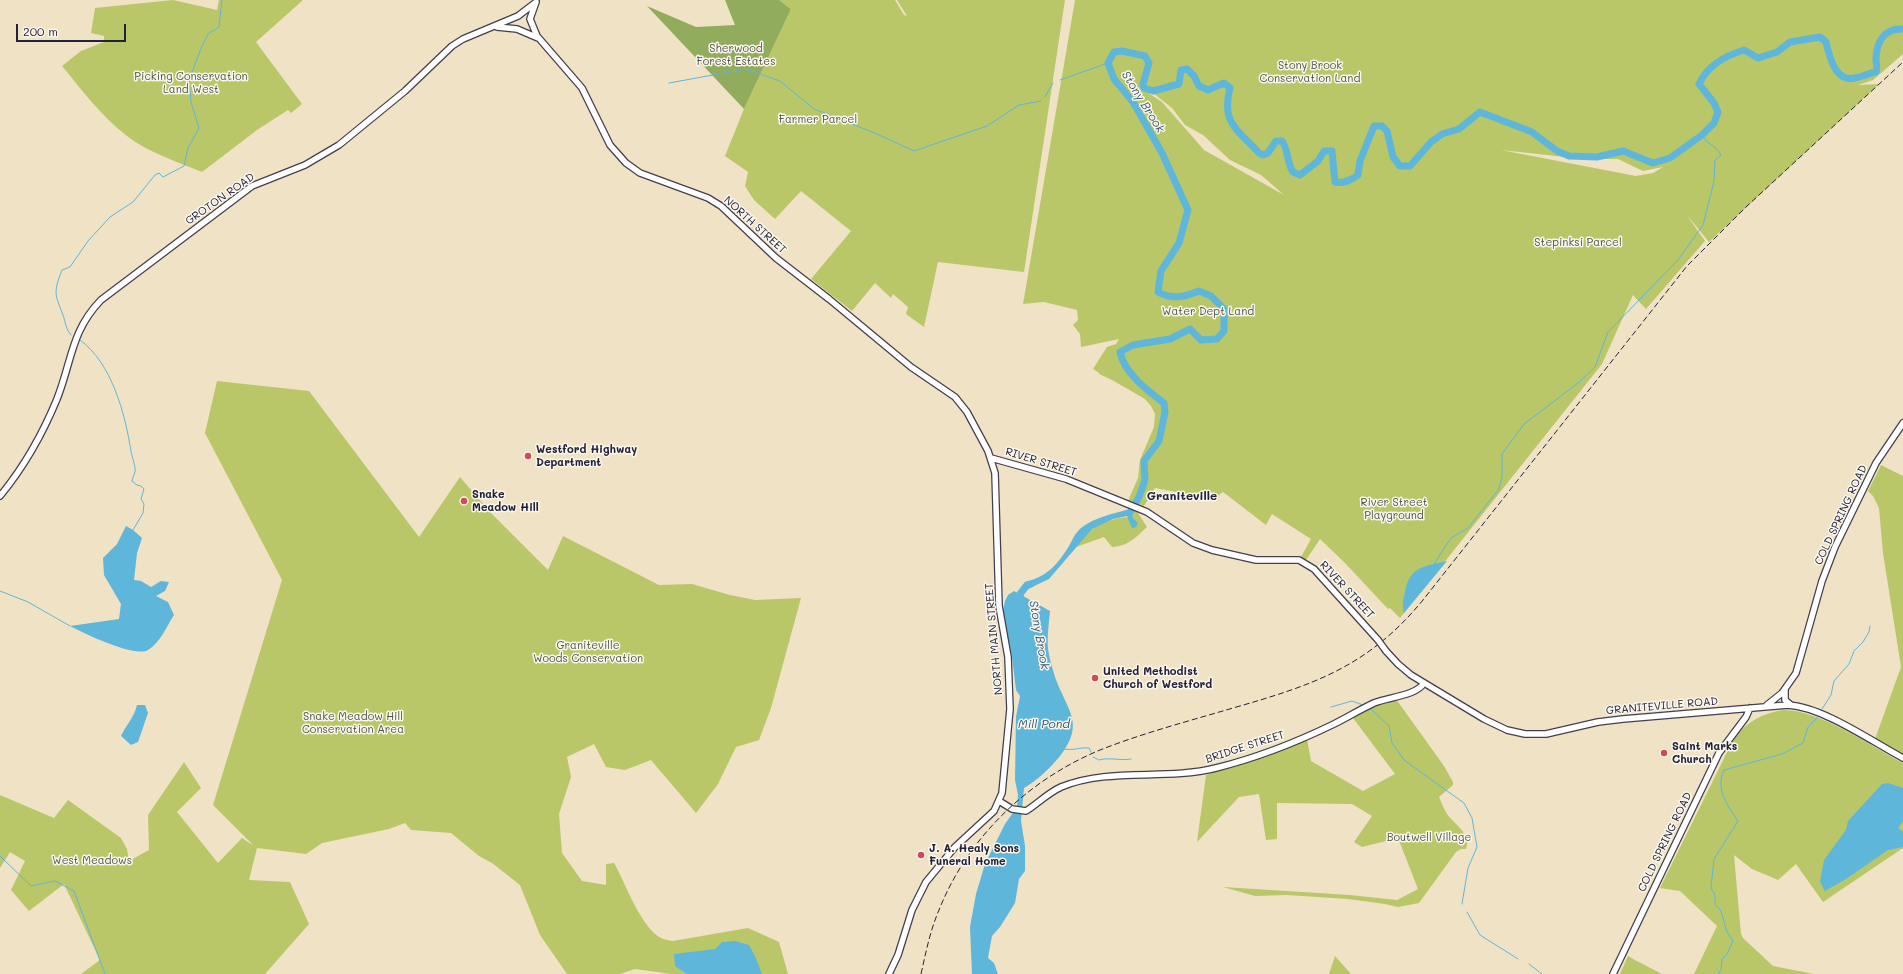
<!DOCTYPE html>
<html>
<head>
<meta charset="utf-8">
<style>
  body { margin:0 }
  #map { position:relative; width:1903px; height:974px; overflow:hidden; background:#f0e2c5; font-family:Mali,sans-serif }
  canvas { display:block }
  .scale { position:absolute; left:16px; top:24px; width:110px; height:18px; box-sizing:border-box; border:2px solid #22223b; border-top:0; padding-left:5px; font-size:12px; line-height:14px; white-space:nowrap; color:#22223b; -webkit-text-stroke:3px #fbf7ec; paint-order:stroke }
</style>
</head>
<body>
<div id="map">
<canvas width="1903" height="974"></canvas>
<div class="scale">200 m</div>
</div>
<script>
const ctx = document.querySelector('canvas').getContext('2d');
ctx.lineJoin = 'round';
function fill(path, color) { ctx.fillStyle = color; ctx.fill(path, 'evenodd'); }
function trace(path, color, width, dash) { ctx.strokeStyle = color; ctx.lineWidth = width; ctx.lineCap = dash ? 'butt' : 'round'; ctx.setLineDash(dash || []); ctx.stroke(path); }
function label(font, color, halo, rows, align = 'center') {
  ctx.font = font + ' Mali,sans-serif'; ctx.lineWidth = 3; ctx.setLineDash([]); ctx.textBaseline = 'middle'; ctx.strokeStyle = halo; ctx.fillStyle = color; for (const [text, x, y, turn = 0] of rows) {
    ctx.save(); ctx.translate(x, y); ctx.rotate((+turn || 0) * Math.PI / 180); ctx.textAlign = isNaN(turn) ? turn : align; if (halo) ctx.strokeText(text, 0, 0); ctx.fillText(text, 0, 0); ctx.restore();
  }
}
fill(new Path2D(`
  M173,0L217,10L219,0H303L256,42L302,104L291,113L288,110L257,130L202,172C178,162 147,152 127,136C102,117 82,90 62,66L81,51L104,42V36L91,33L95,8Z
  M779,0H895L904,15L907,16L897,0H1065L1024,272L938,262L924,327L906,314L908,307L893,294L891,298L875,283L852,311L811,279L851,231L801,191L775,219L754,200L745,186L748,172L725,156L744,109L791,9Z
  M1075,0H1903V54L1873,80L1858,85L1879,84L1709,242L1686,214L1705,241L1646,309L1633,295L1602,364L1400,618L1390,608L1388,609L1345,563L1320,539L1306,560L1301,557L1311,539L1272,514L1266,525L1223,492L1216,497L1210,491L1187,494L1155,488L1144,506L1128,501L1138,478L1140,460L1154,427L1155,414L1151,406L1145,399L1112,380L1099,374V373L1093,369L1107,347L1116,344L1119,339L1081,347L1080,334L1073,325L1078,320L1077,310L1044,302L1023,304ZM1147,92L1153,93L1172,108L1185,125L1203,135L1230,160L1261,175L1284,195L1204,150L1162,102ZM1501,150L1584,159H1618L1643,171L1663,167L1653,173L1636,176Z
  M217,381L309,391L419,537L460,477L491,513L548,570L563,536L659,585L692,584L730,595L755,600L801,598L771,708L759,740L736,747L718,784L696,813L651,760L625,770L606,767L594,744L567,757L571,777L559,814L562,853L582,881L606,885V864L614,863C625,882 641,928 661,938C665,940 669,940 673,941L748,928L779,942L788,974H671L635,969L620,974H567L540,935L520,885L492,863L479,856L451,833L411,830L405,823L389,829L322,843L306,854L257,848L249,880L290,882L309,924L265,974H81L100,960L64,884L29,911L11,890L25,861L10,852L0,868V795L54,818L68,800L121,838L127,849L129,861L149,850L148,815L184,762L201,788L177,812L218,863L242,838L254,846L213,805L282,580L205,433Z
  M1881,465L1903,476V754L1875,739L1901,667L1883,553L1879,508L1873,496L1868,491Z
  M1136,510L1147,527C1135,538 1128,546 1112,547L1104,537L1076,547C1081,541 1085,535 1091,530C1099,523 1122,515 1132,518V514Z
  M1396,699L1444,766L1453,782V785L1439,797C1441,802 1444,809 1447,814C1455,825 1472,834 1466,849H1461L1456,852L1419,903L1398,907L1385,904L1348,899L1287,895L1255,896L1223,887L1350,895L1397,900L1418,889L1398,838L1362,847L1354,842L1372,816L1352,804L1277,803V839L1266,840L1259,794L1239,797L1197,842L1206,775L1307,739L1311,761L1363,791L1395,774L1353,718L1382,703Z
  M1783,710C1818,709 1871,746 1903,763V848L1823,902L1796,864L1778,880L1752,869L1734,855L1741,934L1743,938L1773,966L1814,974H1694L1717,926L1680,891L1660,888L1734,738C1747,722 1762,713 1783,710Z
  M1335,956L1351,974H1329Z
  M1628,956L1633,959L1662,974H1620Z`), '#b9c769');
fill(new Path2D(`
  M725,0H779L791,9L744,109L647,6L696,27L735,25Z`), '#92ac5d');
fill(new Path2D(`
  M1130,509L1136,510L1132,514L1133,518L1138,523L1136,527L1132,528L1127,516L1113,519L1092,529L1049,579L1026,590L1022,588L1025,582C1047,577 1058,564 1069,546C1072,540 1076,532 1081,528C1095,517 1113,514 1130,509Z
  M126,526L133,530L142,538L137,553L134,580L141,581L151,587L161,581L169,582L165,591L156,596L168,602L174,615C166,627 161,642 148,650C135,658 83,633 70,626L119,619L121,604L104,575L103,558L117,544Z
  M1447,561L1404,613C1402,606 1403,600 1405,592C1409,567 1425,566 1447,561Z
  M1014,591L1050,611C1049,623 1047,636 1048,648C1049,658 1053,670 1056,680C1068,711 1085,724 1060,756C1050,768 1038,780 1024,788L1021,821L1025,846V871L1019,879L1015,903L1000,927L992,936L988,958L994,963L998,974H972L970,927L976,894L985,864L1005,824L1017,807L1018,795L1015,780L1016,717L1020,696L1016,690L1012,657L1003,611L1005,601L1008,595Z
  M137,705H145L148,713L138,742L131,745L121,736C126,725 134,718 137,705Z
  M1888,783L1903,788V821L1898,828L1903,832V847L1888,850L1846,879L1825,891L1820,882L1824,860L1846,830L1848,821L1882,784Z
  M735,941L749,945L755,956L762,974H687L675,966L674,954L715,949L722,942Z`), '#5eb6db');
trace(new Path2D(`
  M1060,80L1108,63
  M669,83L746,69L780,81L814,109L877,134L914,151L987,126L1019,105L1041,101
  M1045,97L1053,83
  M71,335C66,329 66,325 64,318C56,295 52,295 62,270L70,267L88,241L110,217L133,202L155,175L159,173L163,177L184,166L188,148L199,128L191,102L189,80L202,46L208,34L219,27L222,0
  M80,340C112,363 125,414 131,451C132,457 136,467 135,472C134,475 133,477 132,481L137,485L141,486L144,489L141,499L144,504L143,513L133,530
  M1434,564L1451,538L1468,528L1499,489L1502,477V454L1524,424L1578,383L1595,367L1608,332L1678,260L1703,225L1714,181L1715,160L1721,155C1716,145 1707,145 1702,135
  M0,591L28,602L70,626
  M1331,707L1352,701L1363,705
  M1370,708L1389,726L1392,743L1404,760L1464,803L1472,818L1477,847L1468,868L1462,904
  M1822,709L1831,695L1834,681L1849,664L1854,651L1863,642L1869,632L1870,626
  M1064,749C1073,751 1080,747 1089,748L1091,752
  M1093,757L1099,760C1110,757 1120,761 1131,759
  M0,856L31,886L55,881L74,891L105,974
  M1467,912L1480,935L1518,959
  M1529,964L1542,974
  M1718,974L1721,970L1722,959L1727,954L1733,941L1727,932L1721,911L1715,904V895L1711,888L1714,859L1738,821C1727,805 1715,789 1724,770L1782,754L1803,743L1808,727L1818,717`), '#5eb6db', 1);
trace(new Path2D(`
  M1131,511L1139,497L1145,480L1144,461L1159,441L1165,412L1164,403C1148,391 1124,373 1120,352L1133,345L1170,339L1190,329L1201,340L1217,339L1224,331V309L1211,296L1199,291C1184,297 1172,300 1158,292L1161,271L1179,243L1188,210L1162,153L1133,102L1114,79L1108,63L1114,52L1122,51L1145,56L1149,63L1143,84L1144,88L1153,91L1179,84L1181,70L1187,69L1194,76L1199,86L1208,90L1224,83L1230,88C1221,123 1237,129 1259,153L1263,155L1268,153L1276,141H1282C1289,151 1286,161 1293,172L1300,175L1318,161L1324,151H1332L1335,182C1344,184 1351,180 1358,175L1360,161L1374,126H1382L1387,131L1393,157L1400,166H1410L1431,142L1442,134L1459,129L1480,112L1532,132L1557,151L1569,156L1597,157L1623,151L1653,163L1670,158L1702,135L1714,123L1718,112L1714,103L1699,84C1708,65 1725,56 1744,50L1758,58L1777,52L1790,42L1820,37L1826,42C1829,55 1835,83 1855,78C1862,77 1869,73 1876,72C1878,68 1876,64 1876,60C1876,42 1884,28 1903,29
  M1022,602L1020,594L1027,585L1031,584`), '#5eb6db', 7);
const secondary = new Path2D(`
  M536,2L530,19L537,36L582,88L610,145L626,163L640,173L708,198L721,206L776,258L829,299L911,367L955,397L967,412L988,451L995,473L999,606L1008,657L1010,709L1002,793L994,811L955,847L926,882L912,910L898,955L889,974
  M497,27L517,29L538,38
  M991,458L1066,479L1147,512L1193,543L1212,550L1256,560H1299L1314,569L1378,640
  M0,496C24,467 43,433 57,399C72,361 71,331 101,300L252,186L305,165L339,145L405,91L452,46L463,39L518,16L535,3
  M1386,651L1398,664L1411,675L1484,719L1507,730L1525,734H1546L1598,722L1623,719L1788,705C1823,707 1871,741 1903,758
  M1785,689V700L1791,705
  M1767,705L1782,693L1796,673L1822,581L1835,547L1876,463L1903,423
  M999,801L1012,809L1026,811C1037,804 1048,793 1061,787C1110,767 1165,781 1216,768C1256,758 1297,742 1334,724C1348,717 1361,709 1374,703C1388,697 1416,696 1424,683
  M1613,974L1719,753L1746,717L1750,708`);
trace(secondary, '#413f50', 8);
trace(secondary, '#fff', 5.5);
trace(new Path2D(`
  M921,974C926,952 930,931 939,910C968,837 1028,780 1100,750C1143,733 1189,721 1233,708C1313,685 1368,667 1423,600L1687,266L1746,207L1903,62`), '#22223b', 1, [6, 3]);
const secondaryBridge = new Path2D(`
  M1378,640L1386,651`);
trace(secondaryBridge, '#413f50', 8, []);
trace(secondaryBridge, '#fff', 5.5);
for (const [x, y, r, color] of [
  [528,456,4,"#d1495b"],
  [464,501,4,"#d1495b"],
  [1095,678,4,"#d1495b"],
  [1664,753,4,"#d1495b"],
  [921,855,4,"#d1495b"]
]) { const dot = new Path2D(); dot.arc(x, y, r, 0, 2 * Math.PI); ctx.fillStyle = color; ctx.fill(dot); trace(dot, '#fbf7ec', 1.5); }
label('11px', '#4f5449', '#fbf7ec', [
  ["Sherwood",736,49],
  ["Forest Estates",736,62],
  ["Stony Brook",1310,66],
  ["Conservation Land",1310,79],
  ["Picking Conservation",191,77],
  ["Land West",191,90],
  ["Farmer Parcel",818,120],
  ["Stepinksi Parcel",1578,243],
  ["Water Dept Land",1208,312],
  ["River Street",1394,503],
  ["Playground",1394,516],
  ["Graniteville",588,646],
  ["Woods Conservation",588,659],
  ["Snake Meadow Hill",353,717],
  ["Conservation Area",353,730],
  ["Boutwell Village",1429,838],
  ["West Meadows",92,861]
]);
label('11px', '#22223b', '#fbf7ec', [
  ["GROTON ROAD",220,199,-35],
  ["NORTH STREET",755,225,42],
  ["RIVER STREET",1041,462,17],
  ["COLD SPRING ROAD",1841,515,-65],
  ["RIVER STREET",1347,590,47],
  ["NORTH MAIN STREET",994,639,-95],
  ["GRANITEVILLE ROAD",1662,706,-5],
  ["BRIDGE STREET",1245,747,-18],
  ["COLD SPRING ROAD",1665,842,-64]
]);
label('bold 11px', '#22223b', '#fbf7ec', [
  ["Westford Highway",536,450],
  ["Department",536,463],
  ["Snake",472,495],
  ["Meadow Hill",472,508],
  ["United Methodist",1103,672],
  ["Church of Westford",1103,685],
  ["Saint Marks",1672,747],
  ["Church",1672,760],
  ["J. A. Healy Sons",929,849],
  ["Funeral Home",929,862]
], 'left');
label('italic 12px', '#375673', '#fbf7ec', [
  ["Stony Brook",1143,102,58],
  ["Stony Brook",1039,635,80],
  ["Mill Pond",1044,724]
]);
label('bold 12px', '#22223b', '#fbf7ec', [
  ["Graniteville",1182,496]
]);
</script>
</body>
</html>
